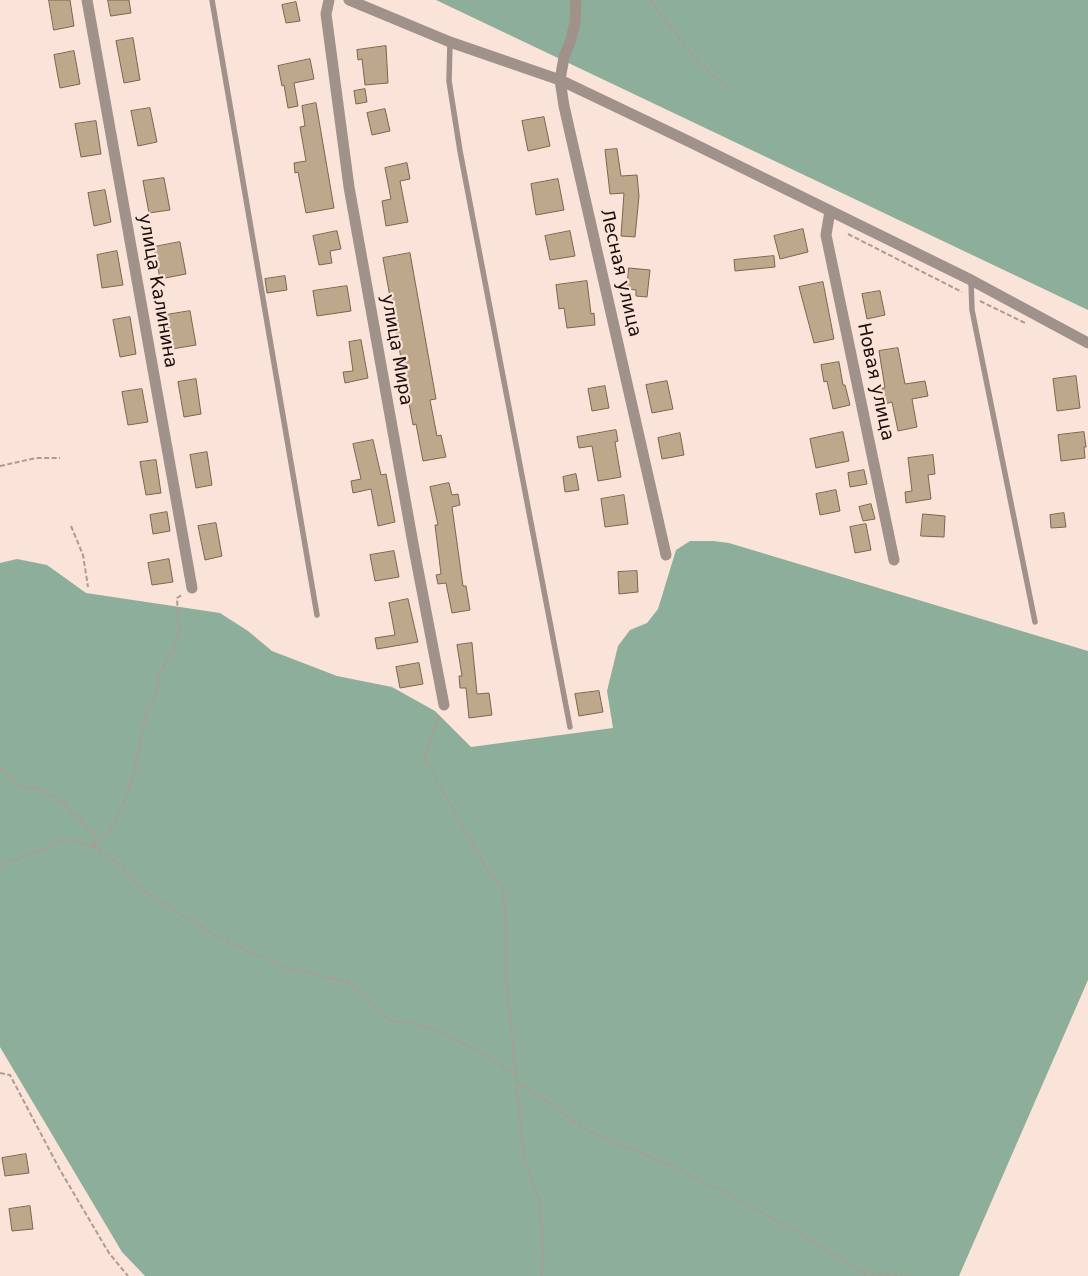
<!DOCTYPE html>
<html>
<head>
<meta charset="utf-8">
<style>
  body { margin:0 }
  canvas { display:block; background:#fae3d9 }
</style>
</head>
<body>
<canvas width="1088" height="1276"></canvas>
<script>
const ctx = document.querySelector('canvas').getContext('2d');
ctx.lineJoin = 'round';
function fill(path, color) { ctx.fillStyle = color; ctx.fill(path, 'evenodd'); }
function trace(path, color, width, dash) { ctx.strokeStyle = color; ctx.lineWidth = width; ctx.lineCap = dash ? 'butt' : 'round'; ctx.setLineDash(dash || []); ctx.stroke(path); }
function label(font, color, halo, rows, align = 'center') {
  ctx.font = font + ' "DejaVu Sans",sans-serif'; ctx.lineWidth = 4.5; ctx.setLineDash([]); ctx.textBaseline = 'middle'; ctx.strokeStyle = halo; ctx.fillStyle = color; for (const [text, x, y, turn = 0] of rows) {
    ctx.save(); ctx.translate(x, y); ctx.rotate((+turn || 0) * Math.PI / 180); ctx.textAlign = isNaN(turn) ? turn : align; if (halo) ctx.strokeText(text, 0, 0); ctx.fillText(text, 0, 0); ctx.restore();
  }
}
fill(new Path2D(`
  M436,0H1088V310Z
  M690,541H713L729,543L1088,651V980L959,1276H145L122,1252L0,1047V563L17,559L47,565L86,593L220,613L248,631L272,651L337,676L392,687L435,711L471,747L613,728L607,691L618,646L630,630L647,623L658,609L676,550Z`), '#8dae9a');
const building = new Path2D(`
  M49,0H70L74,26L54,30Z
  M108,0H129L131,13L111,16Z
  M296,2L300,21L286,23L282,5Z
  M133,38L140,80L124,83L116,41Z
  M386,46L388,83L365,85L362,59L358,60L357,50Z
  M74,51L80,84L60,88L54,55Z
  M310,59L314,79L294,83L298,106L288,108L284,85L282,86L278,66Z
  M365,89L367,102L356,104L354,91Z
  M316,103L334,208L306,213L298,172L295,173L294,163L306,161L300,127L305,126L302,106Z
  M150,108L157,142L138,146L131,111Z
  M385,109L390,131L372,135L367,113Z
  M544,117L550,146L528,151L522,121Z
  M96,121L101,154L81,157L75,124Z
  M617,149L621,176L637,175L639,196L635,237L621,236L624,193L610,194L605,150Z
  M407,163L410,179L400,181L408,222L386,226L382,201L391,199L385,168Z
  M164,178L170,210L149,213L143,181Z
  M558,179L564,210L536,215L531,184Z
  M105,190L111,222L94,226L88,193Z
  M803,229L808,252L780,259L774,236Z
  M337,231L341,249L330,251L332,263L319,265L313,236Z
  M570,231L575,256L550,260L545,236Z
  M180,242L186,274L160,279L154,247Z
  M117,251L123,285L102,288L97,255Z
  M410,253L436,399L430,400L437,436L441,435L446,457L423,461L416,424L413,425L383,258Z
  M774,256L775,267L735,271L734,260Z
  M629,268L650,270L647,297L636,296V290L627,289Z
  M285,276L287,290L267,293L265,279Z
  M587,281L591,314L594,313L595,325L567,328L564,308L559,309L556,285Z
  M823,282L834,339L814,343L799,287Z
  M347,286L351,311L317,316L313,291Z
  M880,291L885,315L867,319L862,294Z
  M190,311L196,345L172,349L166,315Z
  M130,317L136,354L120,357L113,320Z
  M361,340L368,378L345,383L343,372L353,371L349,342Z
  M898,348L905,384L925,381L928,396L912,399L917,427L898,431L892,402L885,404L882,388H885L879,351Z
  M839,362L843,385H845L850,405L833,409L827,381L824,382L821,365Z
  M1076,376L1080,408L1057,411L1053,379Z
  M196,379L201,414L184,417L178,382Z
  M667,381L673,409L652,413L646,385Z
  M605,386L609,408L592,411L588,389Z
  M142,389L148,422L128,425L122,392Z
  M616,430L618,441L615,442L621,477L598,481L592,446L579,448L577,437Z
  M843,432L849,461L816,468L810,439Z
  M1084,432L1086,447H1084L1085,458L1061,461L1058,435Z
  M680,433L684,455L662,459L658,438Z
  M373,440L381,475L386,474L395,522L378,526L371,489L353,493L351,481L361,479L353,444Z
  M207,452L212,485L196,488L190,455Z
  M933,455L935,474L928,475L931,499L906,503L905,492L912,491L908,458Z
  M156,460L161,493L146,495L140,462Z
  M864,470L867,484L850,487L848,473Z
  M576,474L579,490L565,492L563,477Z
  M449,483L452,495L458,494L460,505L452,507L463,586H466L470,610L452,613L446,583L438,584L436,575L441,574L435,525H438L430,487Z
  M836,490L840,511L820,515L816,494Z
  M624,495L628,524L605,527L601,499Z
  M871,504L875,519L863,521L859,507Z
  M167,512L170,531L153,534L150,515Z
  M1064,513L1066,527L1051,528L1050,515Z
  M923,514L945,516L944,537L921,536Z
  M216,523L222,556L205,560L198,526Z
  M866,524L871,550L855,553L850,527Z
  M394,551L399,577L375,581L370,555Z
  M169,559L173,582L152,585L148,563Z
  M637,571L638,592L619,594L618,572Z
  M408,599L418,642L377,649L375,638L395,635L389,603Z
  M472,643L477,694L489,693L492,715L469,718L466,688H460L459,676H462L457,645Z
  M419,663L423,684L400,688L396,667Z
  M599,691L603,712L579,716L575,694Z
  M26,1154L29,1173L5,1176L2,1158Z
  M30,1206L33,1229L12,1231L9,1209Z`);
fill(building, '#bda88b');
trace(building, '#7b674c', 1);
trace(new Path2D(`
  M650,0L693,56L730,91
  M848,234L962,292
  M980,301L1025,323
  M0,466L36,458H60
  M71,526L83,555L88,587
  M439,716L424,758L487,869L503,889L506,934V975L524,1161L540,1200L543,1252L541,1276
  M0,768L23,788L41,789L66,805L94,835V847
  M94,847L113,827L122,806L134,772L146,714L158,692V675L174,649L179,632L177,598L182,595
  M0,865L42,850L60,840H71L94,847L112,858L144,891L216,936L284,967L349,982L389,1020L426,1026L486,1055L515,1074
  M0,1073L10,1075L60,1170L109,1253L128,1276
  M516,1081L548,1102L588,1131L667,1164L710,1185L792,1229L866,1274L912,1276`), '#ae9a92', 2, [5, 2.5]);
trace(new Path2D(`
  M212,0L317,615
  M450,42L449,81L460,151L570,727
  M971,280L972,310L1035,622`), '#a1918b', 5.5);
trace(new Path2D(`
  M87,0L192,588
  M329,0L326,14L349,187L414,549L444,705
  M349,0L450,42L560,80L690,142L971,280L1088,343
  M576,0L575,23L570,43L564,57L560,80L564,106L666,555
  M830,211L826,235L894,560`), '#a1918b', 11);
label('18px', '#190c07', '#fae3d9', [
  ["Лесная улица",620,273,77],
  ["улица Калинина",157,291,80],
  ["улица Мира",396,350,80],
  ["Новая улица",875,382,78]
]);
</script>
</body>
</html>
